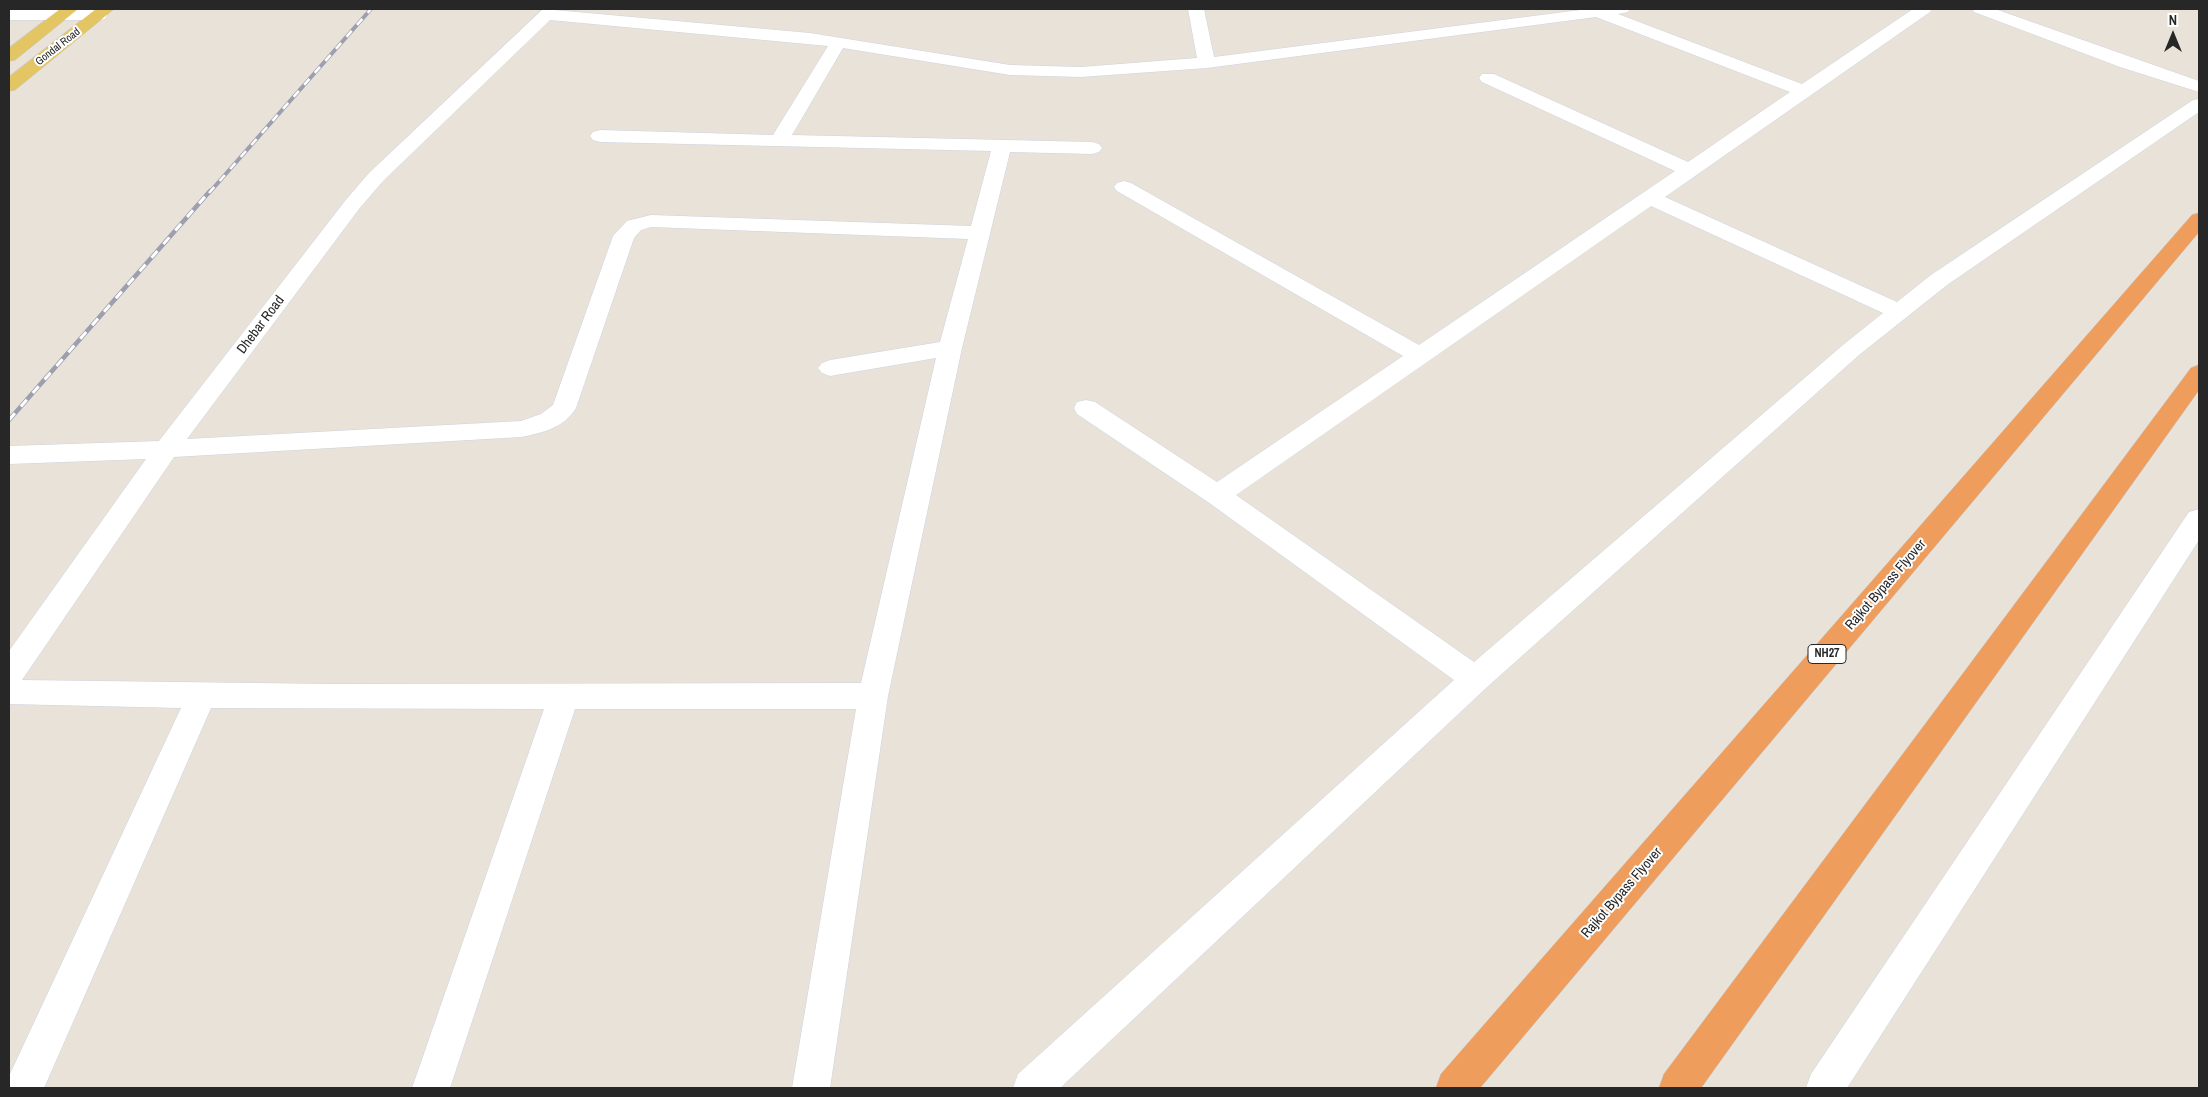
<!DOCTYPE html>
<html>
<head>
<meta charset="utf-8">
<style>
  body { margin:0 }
  #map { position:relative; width:2208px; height:1097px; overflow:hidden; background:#e8e2d9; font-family:"Archivo Narrow",sans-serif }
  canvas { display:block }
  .frame { position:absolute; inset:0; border:10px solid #272727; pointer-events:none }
  .north { position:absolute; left:2148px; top:10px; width:50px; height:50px; -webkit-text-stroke:4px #fff; paint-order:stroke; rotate:0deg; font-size:14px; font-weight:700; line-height:20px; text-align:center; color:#272727 }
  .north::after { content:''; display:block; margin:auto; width:18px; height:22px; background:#272727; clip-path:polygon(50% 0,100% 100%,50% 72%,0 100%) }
</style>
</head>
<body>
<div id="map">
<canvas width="2208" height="1097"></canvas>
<div class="frame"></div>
<div class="north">N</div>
</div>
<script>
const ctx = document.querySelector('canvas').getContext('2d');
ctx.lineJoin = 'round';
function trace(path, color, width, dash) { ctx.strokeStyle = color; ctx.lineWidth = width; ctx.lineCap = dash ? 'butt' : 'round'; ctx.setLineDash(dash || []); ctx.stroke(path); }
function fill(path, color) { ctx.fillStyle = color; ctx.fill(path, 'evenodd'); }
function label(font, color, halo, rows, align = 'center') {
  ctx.font = font + ' "Archivo Narrow",sans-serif'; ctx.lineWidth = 4; ctx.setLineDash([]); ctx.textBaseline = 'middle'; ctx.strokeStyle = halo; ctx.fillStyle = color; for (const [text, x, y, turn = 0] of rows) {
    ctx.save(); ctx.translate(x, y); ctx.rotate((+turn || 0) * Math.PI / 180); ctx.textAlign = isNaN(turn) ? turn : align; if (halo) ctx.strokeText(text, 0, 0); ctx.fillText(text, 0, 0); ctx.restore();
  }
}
const minor = new Path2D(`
  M543,9L810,33L1010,65L1081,67L1197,58L1188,9H1204L1214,57L1588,9H1630L1628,12L1618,14L1802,84L1913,9H1932L1930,12L1665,197L1897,302L1931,275L2193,100L2199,99V112L1947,285L1859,355L1486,688L1060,1088H1013L1018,1074L1454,680L1208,502L1077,414L1074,408L1077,402L1086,400L1095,402L1217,482L1403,356L1117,191L1114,187L1117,183L1124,181L1131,183L1419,345L1675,171L1482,82L1479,78L1482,74H1494L1688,162L1790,92L1596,17L1207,68L1081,77L1010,75L843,48L792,135L1092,142L1099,144L1102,148L1099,152L1092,154L1010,152L962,348L888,696L830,1088H792L856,709H575L450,1088H412L544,709L211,708L44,1088H9L10,1074L181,708L9,704V651L146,459L9,464V446L159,441L345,201L369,173ZM550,20L828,46L773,135L600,130L593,132L590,136L593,140L600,142L991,151L971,226L651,215L627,221L613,236L553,405L541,414L521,421L187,439L359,209L383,181ZM1651,206L1883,313L1843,345L1474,662L1236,495ZM651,227L968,239L940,342L830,360L822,363L818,368L822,373L830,376L936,358L861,683L333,684L22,680L174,457L521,437C542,433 564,428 576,408L634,238L641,230Z
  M1972,9H1995L2199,81V92L2120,67L1974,12Z
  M9,10H99L105,11L107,15L105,19L99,20H9Z
  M2199,509V540L1847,1088H1806L1811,1074L2189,512Z`);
const major = new Path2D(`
  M60,9H78L15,60L9,61V48Z
  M96,9H114L15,90L9,91V77Z`);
const highway = new Path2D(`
  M2199,213V232L1480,1088H1436L1441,1074L2192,215Z
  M2199,365V390L1701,1088H1659L1664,1074L2191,368Z`);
trace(minor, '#cfd2df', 1);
trace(major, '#c3c3c3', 1);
trace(highway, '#c3c3c3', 1);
fill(minor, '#fff');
fill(major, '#e3c663');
fill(highway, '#ef9d5d');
const railFar1 = new Path2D(`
  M209,193L371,9`);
const rail = new Path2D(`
  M9,420L210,191`);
trace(railFar1, '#9d9faf', 4);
trace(rail, '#9d9faf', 4.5);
trace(railFar1, '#fff', 2.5, [8]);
trace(rail, '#fff', 3, [9]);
label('11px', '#272727', '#fff', [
  ["Gondal Road",58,47,-38]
]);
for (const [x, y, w] of [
  [1827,654,38]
]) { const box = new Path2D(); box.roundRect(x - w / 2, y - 9.5, w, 19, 4); ctx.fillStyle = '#fff'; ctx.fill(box); trace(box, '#272727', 1); }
label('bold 12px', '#272727', null, [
  ["NH27",1827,654]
]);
label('14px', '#272727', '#fff', [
  ["Dhebar Road",261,325,-53],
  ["Rajkot Bypass Flyover",1886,585,-49],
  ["Rajkot Bypass Flyover",1622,893,-49]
]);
</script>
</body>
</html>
